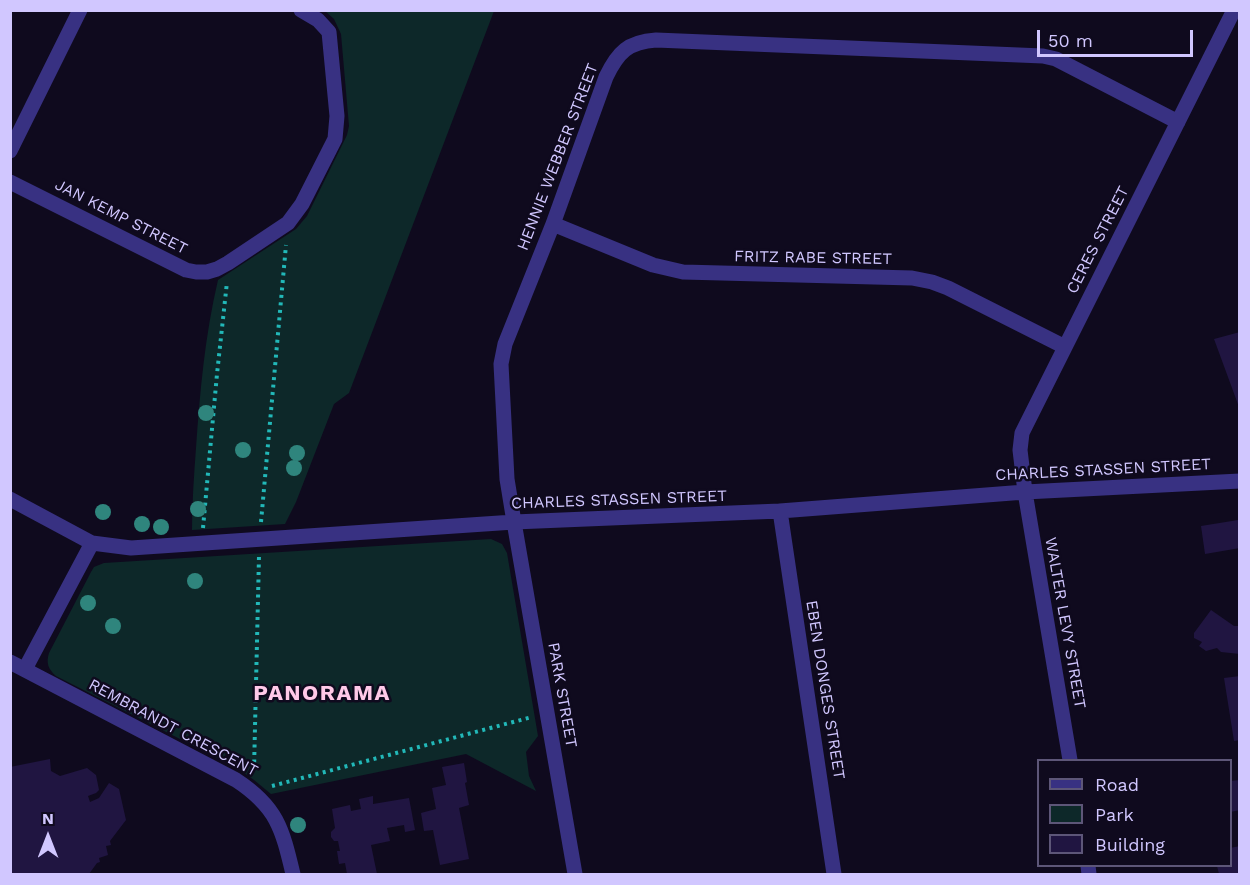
<!DOCTYPE html>
<html>
<head>
<meta charset="utf-8">
<style>
  body { margin:0 }
  #map { position:relative; width:1250px; height:885px; overflow:hidden; background:#0f0a1e; font-family:"Work Sans",sans-serif }
  canvas { display:block }
  .frame { position:absolute; inset:0; border:12px solid #d1c7ff; pointer-events:none }
  .legend { position:absolute; left:1037px; top:759px; width:195px; height:108px; box-sizing:border-box; background:#0f0a1e; border:2px solid #5d5678; margin:0; padding:8px 10px; list-style:none; font-size:18px; color:#d1c7ff }
  .legend li { display:flex; align-items:center; gap:12px; height:30px }
  .legend b { width:30px; border:2px solid #5d5678 }
  .north { position:absolute; left:18px; top:807px; width:60px; height:60px; -webkit-text-stroke:4px #0f0a1e; paint-order:stroke; rotate:0deg; font-size:16px; font-weight:700; line-height:24px; text-align:center; color:#d1c7ff }
  .north::after { content:''; display:block; margin:auto; width:21px; height:27px; background:#d1c7ff; clip-path:polygon(50% 0,100% 100%,50% 72%,0 100%) }
  .scale { position:absolute; left:1037px; top:30px; width:156px; height:27px; box-sizing:border-box; border:3px solid #d1c7ff; border-top:0; padding-left:8px; font-size:18px; line-height:21px; white-space:nowrap; color:#d1c7ff; -webkit-text-stroke:4px #0f0a1e; paint-order:stroke }
</style>
</head>
<body>
<div id="map">
<canvas width="1250" height="885"></canvas>
<div class="frame"></div>
<ul class="legend">
<li><b style="height:8px;background:#383182"></b>Road</li>
<li><b style="height:16px;background:#0d2829"></b>Park</li>
<li><b style="height:16px;background:#201541"></b>Building</li>
</ul>
<div class="north">N</div>
<div class="scale">50 m</div>
</div>
<script>
const ctx = document.querySelector('canvas').getContext('2d');
ctx.lineJoin = 'round';
function fill(path, color) { ctx.fillStyle = color; ctx.fill(path, 'evenodd'); }
function trace(path, color, width, dash) { ctx.strokeStyle = color; ctx.lineWidth = width; ctx.lineCap = dash ? 'butt' : 'round'; ctx.setLineDash(dash || []); ctx.stroke(path); }
function label(font, color, halo, rows, align = 'center') {
  ctx.font = font + ' "Work Sans",sans-serif'; ctx.lineWidth = 5; ctx.setLineDash([]); ctx.textBaseline = 'middle'; ctx.strokeStyle = halo; ctx.fillStyle = color; for (const [text, x, y, turn = 0] of rows) {
    ctx.save(); ctx.translate(x, y); ctx.rotate((+turn || 0) * Math.PI / 180); ctx.textAlign = isNaN(turn) ? turn : align; if (halo) ctx.strokeText(text, 0, 0); ctx.fillText(text, 0, 0); ctx.restore();
  }
}
fill(new Path2D(`
  M325,11H494L349,393L334,404L296,502L285,524L192,530C192,503 194,475 196,448C200,391 205,335 218,280L296,229L307,216L347,135L349,126L341,34L334,19Z
  M491,539L502,544L507,553L538,736L526,752L529,776L536,791L466,754L271,794L254,780L237,768L56,676C48,669 46,663 49,653L91,572L94,567L104,563Z`), '#0d2829');
fill(new Path2D(`
  M1240,332V407H1239L1214,339Z
  M1238,520L1240,548L1205,554L1201,526Z
  M1211,610L1234,626H1240V654L1221,652L1217,648L1206,651L1199,646L1202,642L1194,638V633Z
  M1240,676V740L1234,741L1224,678Z
  M50,759L51,771L60,776L87,768L96,775L99,790L96,793L88,796L90,802L99,798L109,783L119,789L126,820L110,841L111,845L106,846L108,855L99,858L100,862L97,863L89,874H10V767Z
  M464,763L467,782L465,783L469,805L459,808L469,859L440,865L433,830L424,831L421,813L436,809L432,788L446,785L442,767Z
  M1240,780V810L1230,812V781Z
  M373,796V804L409,798L415,830L405,832L404,825L387,828L390,841L371,845L377,874H347L345,863L339,864L337,851H340L338,841H334L331,837V832L335,828L332,809L350,805L351,811L361,809L359,799Z
  M1240,846V874H1219L1217,866H1230V848Z`), '#201541');
trace(new Path2D(`
  M261,522L286,245
  M203,528L217,374L227,282
  M254,770L259,556
  M272,786L532,717`), '#22b8b8', 4, [3, 4.5]);
trace(new Path2D(`
  M10,151L80,10
  M10,182L186,270L196,272H207L217,269L228,263L288,223L302,204L335,139L337,116L329,32L318,20L301,10
  M553,224L653,265L683,272L912,278L932,282L948,288L1065,347
  M10,499L92,543L131,548L514,522L780,511L1025,492L1240,481
  M780,511L834,874
  M10,662L236,780C277,807 282,828 293,874
  M25,669L92,543
  M1070,760L1025,492L1020,450L1022,433L1234,10
  M1088,866L1089,874
  M575,874L514,522L507,479L501,364L505,344L553,224L606,77C618,52 628,42 656,40L1043,56L1056,59L1178,122`), '#383182', 15);
ctx.fillStyle = '#2f857d';
for (const [x, y] of [
  [206,413],
  [243,450],
  [297,453],
  [294,468],
  [198,509],
  [103,512],
  [142,524],
  [161,527],
  [195,581],
  [88,603],
  [113,626],
  [298,825]
]) { ctx.beginPath(); ctx.arc(x, y, 8, 0, 2 * Math.PI); ctx.fill(); }
label('16px', '#d1c7ff', '#0f0a1e', [
  ["HENNIE WEBBER STREET",558,157,-69],
  ["JAN KEMP STREET",121,217,27],
  ["CERES STREET",1098,240,-63],
  ["FRITZ RABE STREET",813,258,1],
  ["CHARLES STASSEN STREET",1103,470,-3],
  ["CHARLES STASSEN STREET",619,500,-2],
  ["WALTER LEVY STREET",1065,623,80],
  ["EBEN DONGES STREET",825,690,81],
  ["PARK STREET",562,695,80],
  ["REMBRANDT CRESCENT",173,728,28]
]);
ctx.letterSpacing = '1.5px';
label('bold 22px', '#ffc9e8', '#0f0a1e', [
  ["PANORAMA",322,694]
]);
ctx.letterSpacing = '0px';
</script>
</body>
</html>
